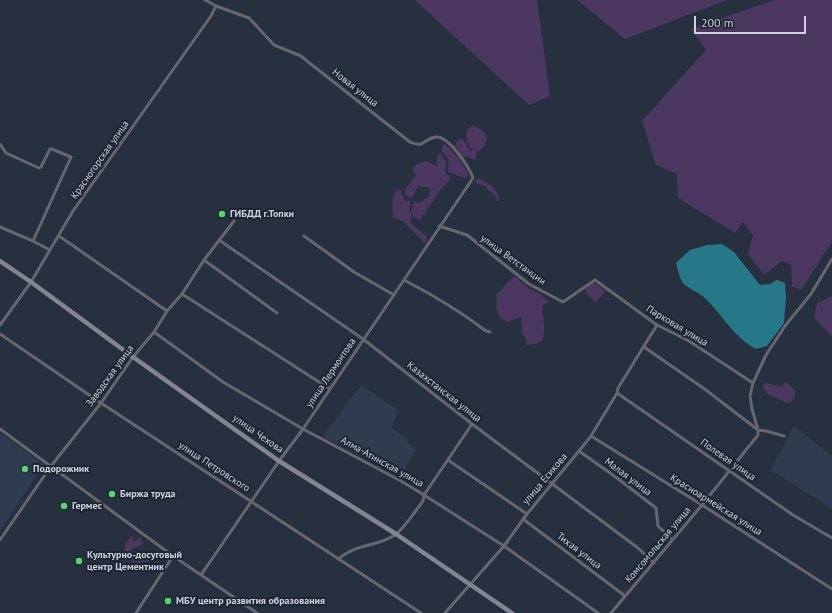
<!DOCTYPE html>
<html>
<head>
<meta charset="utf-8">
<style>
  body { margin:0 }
  #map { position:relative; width:832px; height:613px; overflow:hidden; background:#27303f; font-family:"PT Sans",sans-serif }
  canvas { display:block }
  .scale { position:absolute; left:694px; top:16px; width:112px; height:18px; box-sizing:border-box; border:2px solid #ccd2db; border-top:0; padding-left:5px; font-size:12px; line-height:14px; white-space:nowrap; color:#ccd2db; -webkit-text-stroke:3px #1e2634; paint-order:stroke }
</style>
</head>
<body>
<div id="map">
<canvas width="832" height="613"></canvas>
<div class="scale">200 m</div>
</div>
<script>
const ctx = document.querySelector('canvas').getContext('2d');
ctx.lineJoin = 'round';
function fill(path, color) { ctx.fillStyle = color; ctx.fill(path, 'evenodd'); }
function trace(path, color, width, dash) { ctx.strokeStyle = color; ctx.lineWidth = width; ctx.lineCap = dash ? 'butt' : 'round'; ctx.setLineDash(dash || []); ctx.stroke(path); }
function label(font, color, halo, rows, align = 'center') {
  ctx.font = font + ' "PT Sans",sans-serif'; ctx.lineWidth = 4; ctx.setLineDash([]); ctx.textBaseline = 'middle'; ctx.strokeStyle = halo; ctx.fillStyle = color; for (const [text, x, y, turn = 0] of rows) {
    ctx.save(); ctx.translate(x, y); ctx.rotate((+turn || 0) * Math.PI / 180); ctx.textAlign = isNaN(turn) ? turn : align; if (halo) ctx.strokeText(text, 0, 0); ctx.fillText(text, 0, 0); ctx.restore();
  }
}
fill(new Path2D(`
  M362,385L398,410L392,428L408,440L407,442L416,450L401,476L323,437L351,398Z
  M794,426L832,456V509L771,470Z
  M0,433L44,464L0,531Z`), '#2f3b4f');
fill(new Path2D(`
  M415,0H537L550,96L529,105Z
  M577,0H727L625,39Z
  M774,0H832V242L801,290L792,287L791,264L782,261L764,275L748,254L753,235L743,222L735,233L678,198L677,174L656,165L642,121L706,50L691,29Z
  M472,126C480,127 485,132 487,139L484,147L477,152L475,161L467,156L463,157L455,145L458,140L462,138L471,152L472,150L467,142L466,132Z
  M444,144C454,151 463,163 468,174L467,177L464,178L448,172C449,163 450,158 442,152V146Z
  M440,153L446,162L445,173L450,176L449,181L440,190L421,219L418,220L413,216L411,212L414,201L419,203L429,197L430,188L418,186L412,198L404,195L406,188L416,175L412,169L416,165L426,161L437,166V157Z
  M478,178C492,185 495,186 500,201H497V198L483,185L475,183L476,180Z
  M399,189L401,191L402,195L405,200L410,201V211L412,216L410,220L411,223L426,236L427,238L426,242L423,243L421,239L403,221L393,218C393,208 390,195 399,189Z
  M514,276L530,289L542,295L549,302L543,305C540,321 555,345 526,345V338L522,333L521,317L508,322L500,318L496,308L497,299L496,295Z
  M594,283L605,291L599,299L595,302L586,293V288L590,285Z
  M832,296V337L814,317L817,303Z
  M786,382L793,388L795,392L794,398L791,402L787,403L767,393L762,386L766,383L783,387L784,383Z
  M132,535L134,541L140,538L142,542L141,546C134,546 131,549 128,555H124L125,544Z
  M136,553L149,555L150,561L136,563L131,561L130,557L132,554Z`), '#4b375f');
fill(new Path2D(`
  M722,244L734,252L760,285L770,284L777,280L785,283L786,297L784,323L767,346L756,349C734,337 723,316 706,299C700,293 687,288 683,283C679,277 678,270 676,263L690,250L707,245Z`), '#267889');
trace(new Path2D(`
  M0,144L6,153L39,168L41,167L50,149H52L71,157L33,241L50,250
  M439,226L467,235L529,284L563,302L595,280L657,325L689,341L753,383
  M0,227L33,241
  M59,236L167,311
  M304,236L354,272L394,295
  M219,240L363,339L472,424L638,548L654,563
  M204,260L277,313
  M404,280C433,295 460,311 486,331L490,332
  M182,294L330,389
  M0,325L31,282L73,211L211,16L216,6
  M154,332L223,382L303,429L401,481L424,495L504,546L598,613
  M0,334L101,403L421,613
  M644,347L706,390L758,430L766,431L784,436
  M617,393L793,515L832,538
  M0,429L173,556L257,613
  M591,436L702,505L832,589
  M579,451L617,478L656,508L658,526L672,539
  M448,460L527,514
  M523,519L625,596
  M0,540L51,466L101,403L133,357L154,332L167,311L182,294L204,260L234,221
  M338,559C357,543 377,547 395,535C403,530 416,510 423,501L424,495L472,424
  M201,575L279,461L303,429L473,178C469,167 449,136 436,137C424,138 424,149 410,142L307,61L301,56L274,45L249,18L216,6L205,0
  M136,613L173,556
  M445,613L504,546L527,514L579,451L591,436L617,393L618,388L657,325
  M611,613L702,505L758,435V430L752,409L750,396L753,383L766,355L785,326L811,294L832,259`), '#66666e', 3);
trace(new Path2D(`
  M0,261L31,282L133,357L279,461L396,534L512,613`), '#838491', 4.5);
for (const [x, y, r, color] of [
  [222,214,4,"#58d570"],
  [25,469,4,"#58d570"],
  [112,494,4,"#58d570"],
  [64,506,4,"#58d570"],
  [79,561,4,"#58d570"],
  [168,601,4,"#58d570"]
]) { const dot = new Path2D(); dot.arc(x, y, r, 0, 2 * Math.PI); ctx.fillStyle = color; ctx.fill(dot); trace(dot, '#1e2634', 1.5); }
label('10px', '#ccd2db', '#1e2634', [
  ["Новая улица",355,88,38],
  ["Красногорская улица",100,160,-55],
  ["улица Ветстанции",513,260,36],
  ["Парковая улица",677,326,31],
  ["улица Лермонтова",331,373,-56],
  ["Заводская улица",110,376,-54],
  ["Казахстанская улица",444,392,38],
  ["улица Чехова",258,434,35],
  ["Полевая улица",728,460,35],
  ["Алма-Атинская улица",382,462,29],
  ["улица Петровского",214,467,33],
  ["Малая улица",628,477,37],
  ["улица Есикова",545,479,-50],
  ["Красноармейская улица",716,505,32],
  ["Комсомольская улица",658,545,-50],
  ["Тихая улица",579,551,37]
]);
label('bold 10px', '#ccd2db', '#1e2634', [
  ["ГИБДД г.Топки",230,214],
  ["Подорожник",33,469],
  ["Биржа труда",120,494],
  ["Гермес",72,506],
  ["Культурно-досуговый",87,555],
  ["центр Цементник",87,567],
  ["МБУ центр развития образования",176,601]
], 'left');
</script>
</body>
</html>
